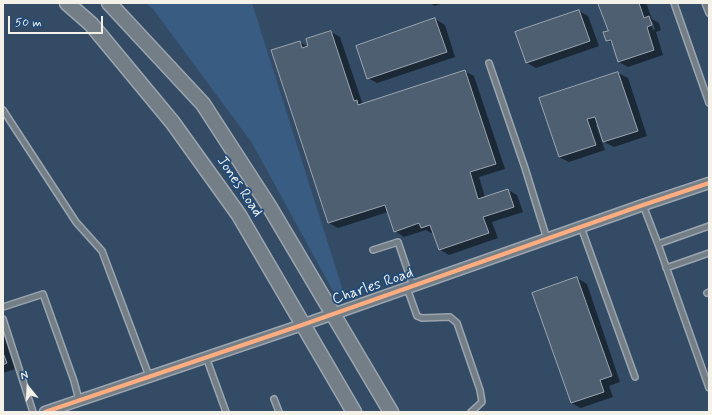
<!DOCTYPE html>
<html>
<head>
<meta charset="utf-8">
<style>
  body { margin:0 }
  #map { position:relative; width:712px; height:415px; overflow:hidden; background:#344b65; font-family:Mynerve,sans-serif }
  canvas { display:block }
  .frame { position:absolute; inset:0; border:4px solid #f4f1e8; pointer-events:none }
  .north { position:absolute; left:8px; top:367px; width:40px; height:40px; -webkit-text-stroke:3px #1f4a7a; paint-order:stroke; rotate:342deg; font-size:11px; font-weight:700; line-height:16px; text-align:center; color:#f4f1e8 }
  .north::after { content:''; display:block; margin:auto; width:14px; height:18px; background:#f4f1e8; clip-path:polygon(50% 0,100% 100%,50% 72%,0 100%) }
  .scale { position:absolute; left:8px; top:16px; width:95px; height:18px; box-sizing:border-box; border:2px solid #f4f1e8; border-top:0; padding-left:5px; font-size:12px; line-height:14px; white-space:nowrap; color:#f4f1e8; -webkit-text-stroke:3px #1f4a7a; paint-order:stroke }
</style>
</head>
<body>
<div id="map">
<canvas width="712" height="415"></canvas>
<div class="frame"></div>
<div class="north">N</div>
<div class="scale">50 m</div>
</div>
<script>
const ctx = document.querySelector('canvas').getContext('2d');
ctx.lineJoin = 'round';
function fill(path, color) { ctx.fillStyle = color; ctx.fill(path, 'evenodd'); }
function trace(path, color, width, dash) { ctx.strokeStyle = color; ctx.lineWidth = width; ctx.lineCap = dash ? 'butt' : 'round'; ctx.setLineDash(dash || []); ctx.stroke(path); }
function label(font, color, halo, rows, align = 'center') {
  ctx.font = font + ' Mynerve,sans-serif'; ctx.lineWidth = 3.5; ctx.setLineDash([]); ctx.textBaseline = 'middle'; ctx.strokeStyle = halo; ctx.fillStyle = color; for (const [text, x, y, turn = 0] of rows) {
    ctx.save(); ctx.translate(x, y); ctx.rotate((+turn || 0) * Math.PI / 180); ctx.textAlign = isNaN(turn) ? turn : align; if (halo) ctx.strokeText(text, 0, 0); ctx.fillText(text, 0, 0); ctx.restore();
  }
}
fill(new Path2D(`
  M145,3H252L344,294L333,291L252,143L153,9Z`), '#395c83');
fill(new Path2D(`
  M430,3H442L435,6Z
  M599,3H646L652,19L659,23L661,30L656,32L663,55L628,67L619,62L613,44L607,40L609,32ZM650,21H652L655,29L653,30Z
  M579,11L588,16L599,46L536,68L527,63Z
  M435,19L445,25L455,57L377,83L368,78Z
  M331,32L340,37L363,105L464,71L474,76L505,169L479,177L485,197L508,190L517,195L523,212L492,222L498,238L449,255L439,249L434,232L431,233L426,230L404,237L395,231L388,212L338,228L329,223L272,51L300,42L310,48Z
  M618,73L628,78L647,136L614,147L604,142L598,124L596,125L605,150L569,162L559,157Z
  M577,278L587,284L620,382L609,386L613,397L581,408L571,403Z
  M3,333L15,369L3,373Z`), '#0007');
const building = new Path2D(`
  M598,3H639L644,18L649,16L652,25L647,27L654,50L618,62L611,40L606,41L603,32L608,31Z
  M579,10L590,41L526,63L515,32Z
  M435,18L447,52L367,79L356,46Z
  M331,31L354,101L357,100L358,105L465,70L496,164L470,172L478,199L508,189L514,207L483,217L489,233L439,250L430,225L421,228L419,223L394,232L385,205L328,223L271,50L300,41L302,48L308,46L306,39Z
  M618,72L638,131L603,142L595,117L587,119L596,145L559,157L539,98Z
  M577,277L612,376L600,380L604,392L571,403L532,293Z
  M3,353L7,363L3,365Z`);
fill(building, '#4e5f72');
trace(building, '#9ba5af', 1);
const lane = new Path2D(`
  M674,3L709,103
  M705,3L709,13
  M489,63L525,168L547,239
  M3,110L76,222L102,251L149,376
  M643,205L658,244L709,388
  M581,227L635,377
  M658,244L709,226
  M373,250L398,242L413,286
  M666,268L709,253
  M407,288L417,316L422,318L450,317L457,323L480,390L482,402L471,412
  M707,293L709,292
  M3,307L43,294L74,381L79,400
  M3,319L33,412
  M206,357L226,412
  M274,399L279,412`);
const street = new Path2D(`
  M45,412L302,325L643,205L709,183`);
const secondary = new Path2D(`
  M67,3L91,24L173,123L239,215L354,412
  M109,3L203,104L269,206L391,412`);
trace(lane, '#9ba5af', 8);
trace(street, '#9ba5af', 13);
trace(secondary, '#9ba5af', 17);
trace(lane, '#737e87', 5);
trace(street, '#737e87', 10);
trace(secondary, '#737e87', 14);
trace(new Path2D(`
  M45,412L302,325L643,205L709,183`), '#ffac80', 4);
label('15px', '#f4f1e8', '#1f4a7a', [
  ["Jones Road",239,187,56],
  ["Charles Road",373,287,-19]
]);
</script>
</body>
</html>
